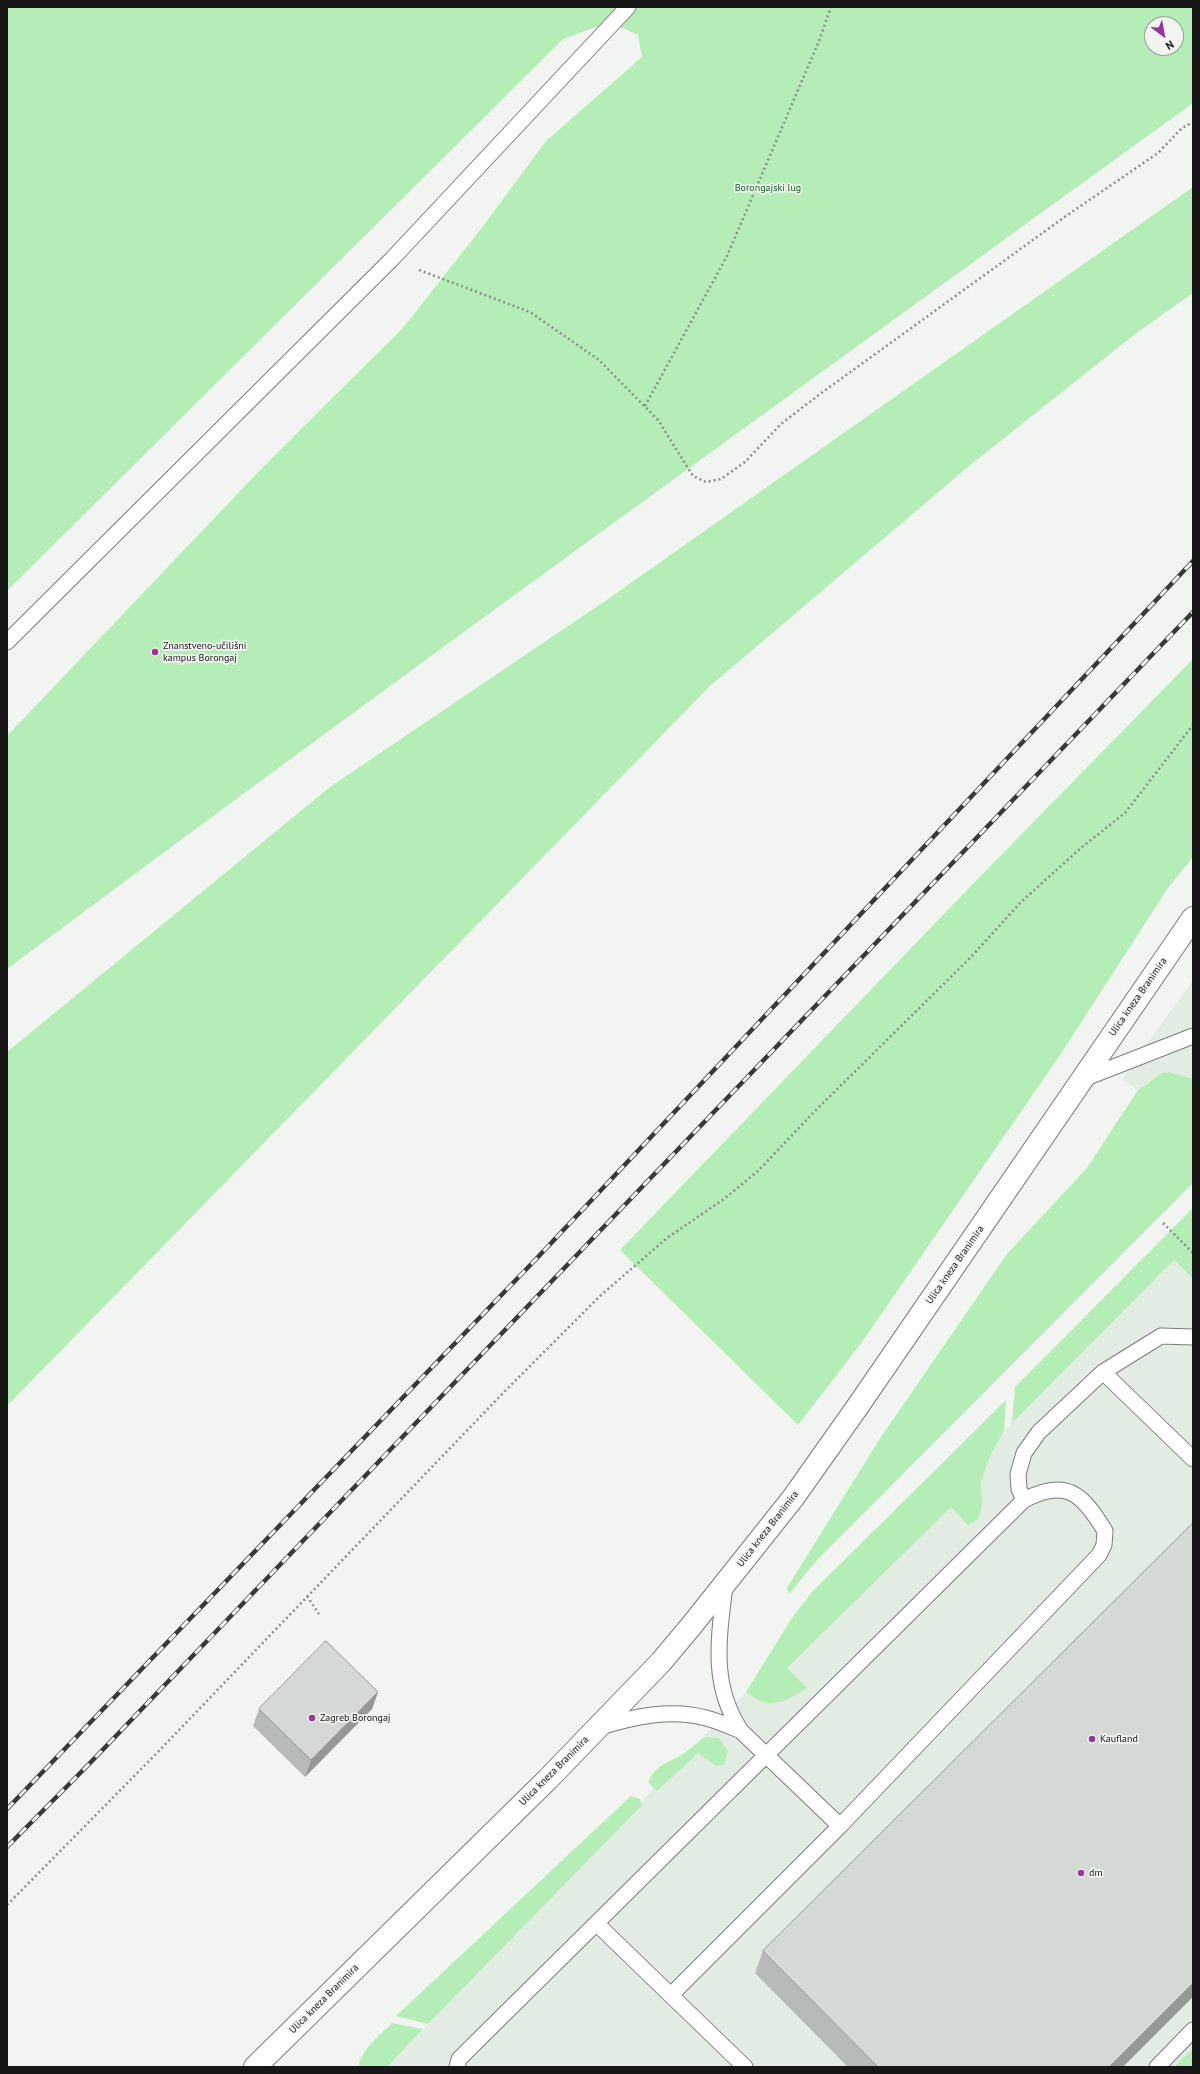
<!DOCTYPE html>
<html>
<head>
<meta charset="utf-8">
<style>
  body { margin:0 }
  #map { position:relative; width:1200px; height:2074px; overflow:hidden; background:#f1f4f1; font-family:"PT Sans",sans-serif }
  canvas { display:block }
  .frame { position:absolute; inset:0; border:8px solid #161716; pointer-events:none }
  .north { position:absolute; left:1144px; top:16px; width:40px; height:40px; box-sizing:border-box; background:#f1f4f1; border:1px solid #999c99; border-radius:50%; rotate:148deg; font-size:11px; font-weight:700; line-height:16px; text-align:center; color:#161716 }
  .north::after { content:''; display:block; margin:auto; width:14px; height:18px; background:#97359c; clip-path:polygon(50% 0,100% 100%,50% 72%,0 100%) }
</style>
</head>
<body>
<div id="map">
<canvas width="1200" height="2074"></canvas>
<div class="frame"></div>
<div class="north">N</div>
</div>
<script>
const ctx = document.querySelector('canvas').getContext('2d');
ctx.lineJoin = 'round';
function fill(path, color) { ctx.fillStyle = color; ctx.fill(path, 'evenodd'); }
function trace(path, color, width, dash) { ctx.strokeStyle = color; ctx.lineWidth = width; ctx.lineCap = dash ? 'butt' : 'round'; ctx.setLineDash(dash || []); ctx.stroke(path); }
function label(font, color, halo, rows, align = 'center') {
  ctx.font = font + ' "PT Sans",sans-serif'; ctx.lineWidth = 3.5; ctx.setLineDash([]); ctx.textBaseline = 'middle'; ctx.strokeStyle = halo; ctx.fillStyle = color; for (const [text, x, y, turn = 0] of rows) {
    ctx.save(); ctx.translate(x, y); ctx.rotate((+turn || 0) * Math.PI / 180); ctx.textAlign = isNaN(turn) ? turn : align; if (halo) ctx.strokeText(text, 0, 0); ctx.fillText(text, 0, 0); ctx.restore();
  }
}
fill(new Path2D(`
  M1193,980V1079L1169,1072L1149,1081L1138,1090L1122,1079Z
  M1174,1260L1193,1279V2048L1174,2067H387L746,1692L841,1590L1004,1431Z`), '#e3ece3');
fill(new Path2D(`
  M7,7H1193V103C797,390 399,676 7,969V736L263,467L403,328L484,225L546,141L642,57L638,35L610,22L563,39L7,591ZM1152,24H1176V48H1152Z
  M1193,187V293L1135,334L969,466L710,686L7,1406V1052L330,787L608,599Z
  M1193,659V857L1168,888L1058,1058L862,1342L798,1425L620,1250L969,888Z
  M1169,1072L1193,1079V1183L818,1559L789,1594L787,1588L879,1440L1007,1254L1087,1168L1138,1090L1162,1073Z
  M1193,1208V1279L1174,1260L1012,1423L1015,1387Z
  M1006,1400L1004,1431L990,1456L981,1482L982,1507L978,1519L968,1525L951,1507L787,1668L807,1688C795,1696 777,1707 763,1702C757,1700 751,1695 746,1692L792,1618L812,1592Z
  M706,1737L719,1738L728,1751L724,1765L716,1766L698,1753L657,1791L648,1782C657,1762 671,1763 686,1752C693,1747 698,1741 706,1737Z
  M631,1796L640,1799L642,1805L428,2024L396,2016Z
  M392,2023L423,2029L387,2067H359C358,2053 382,2033 392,2023Z
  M1193,2048V2067H1174Z`), '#b4edb6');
const lane = new Path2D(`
  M7,642L392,259L628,7
  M1083,1079L1193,1036
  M1103,1372L1193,1459
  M1024,1500L1019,1489L1018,1474L1024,1453L1039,1432L1103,1372L1161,1336L1193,1337
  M725,1585C719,1637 710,1684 741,1731L840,1826
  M600,1727C633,1717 671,1708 706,1718C718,1721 729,1726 741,1731
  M597,1924L745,2067
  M457,2067L459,2059L1024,1500C1066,1478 1082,1493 1105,1531L1104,1545L1099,1555L840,1826L671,1995
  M1157,2067L1193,2030`);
const secondary = new Path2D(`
  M255,2067L548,1779L661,1662L692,1625L793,1498L858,1406L1193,918`);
trace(lane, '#797c79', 17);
trace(secondary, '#797c79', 24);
trace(new Path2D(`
  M419,270L530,312L599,360L658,420L693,476L706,482L721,479L745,462L781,424L820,394L1066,216L1158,153L1182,128L1193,122
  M645,406L727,256L819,41L831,7
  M1163,1223L1193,1253
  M307,1596L319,1614
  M7,1905L154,1756L505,1391L600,1296L667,1238L724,1199L758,1171L814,1112L970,958L1021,902L1082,847L1125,813L1193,725`), '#8b8d8b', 2.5, [2, 3]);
trace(lane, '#fff', 15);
trace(secondary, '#fff', 22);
const rail = new Path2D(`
  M7,1809L538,1257L1193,561
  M7,1847L91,1762L1193,612`);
trace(rail, '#383a38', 4.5);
trace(rail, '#f1f4f1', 3, [9]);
fill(new Path2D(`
  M378,1692L372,1709L305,1777L253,1726L259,1709Z
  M763,1951L1123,2067H848L755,1973Z`), '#b7bbb7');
fill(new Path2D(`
  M378,1692L372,1709L305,1777L311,1760Z
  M1193,1983V1997L1123,2067H1109Z`), '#959895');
const building = new Path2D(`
  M1193,1523V1983L1109,2067H878L763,1951Z
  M326,1641L378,1692L311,1760L259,1709Z`);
fill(building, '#d5d9d5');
trace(building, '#959895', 1);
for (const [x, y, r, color] of [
  [155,652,4,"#97359c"],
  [312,1718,4,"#97359c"],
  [1092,1739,4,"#97359c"],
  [1081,1873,4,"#97359c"]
]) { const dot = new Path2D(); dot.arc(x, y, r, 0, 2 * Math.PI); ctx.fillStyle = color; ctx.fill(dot); trace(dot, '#f1f4f1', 1.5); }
label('10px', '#0b621e', '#f1f4f1', [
  ["Borongajski lug",768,188]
]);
label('10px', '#161716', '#f1f4f1', [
  ["Znanstveno-učilišni",163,646],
  ["kampus Borongaj",163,658],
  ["Zagreb Borongaj",320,1718],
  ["Kaufland",1100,1739],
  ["dm",1089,1873]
], 'left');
label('10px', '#161716', '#f1f4f1', [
  ["Ulica kneza Branimira",1138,997,-55],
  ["Ulica kneza Branimira",955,1265,-55],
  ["Ulica kneza Branimira",768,1529,-52],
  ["Ulica kneza Branimira",554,1771,-45],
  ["Ulica kneza Branimira",324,1999,-45]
]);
</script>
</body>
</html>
